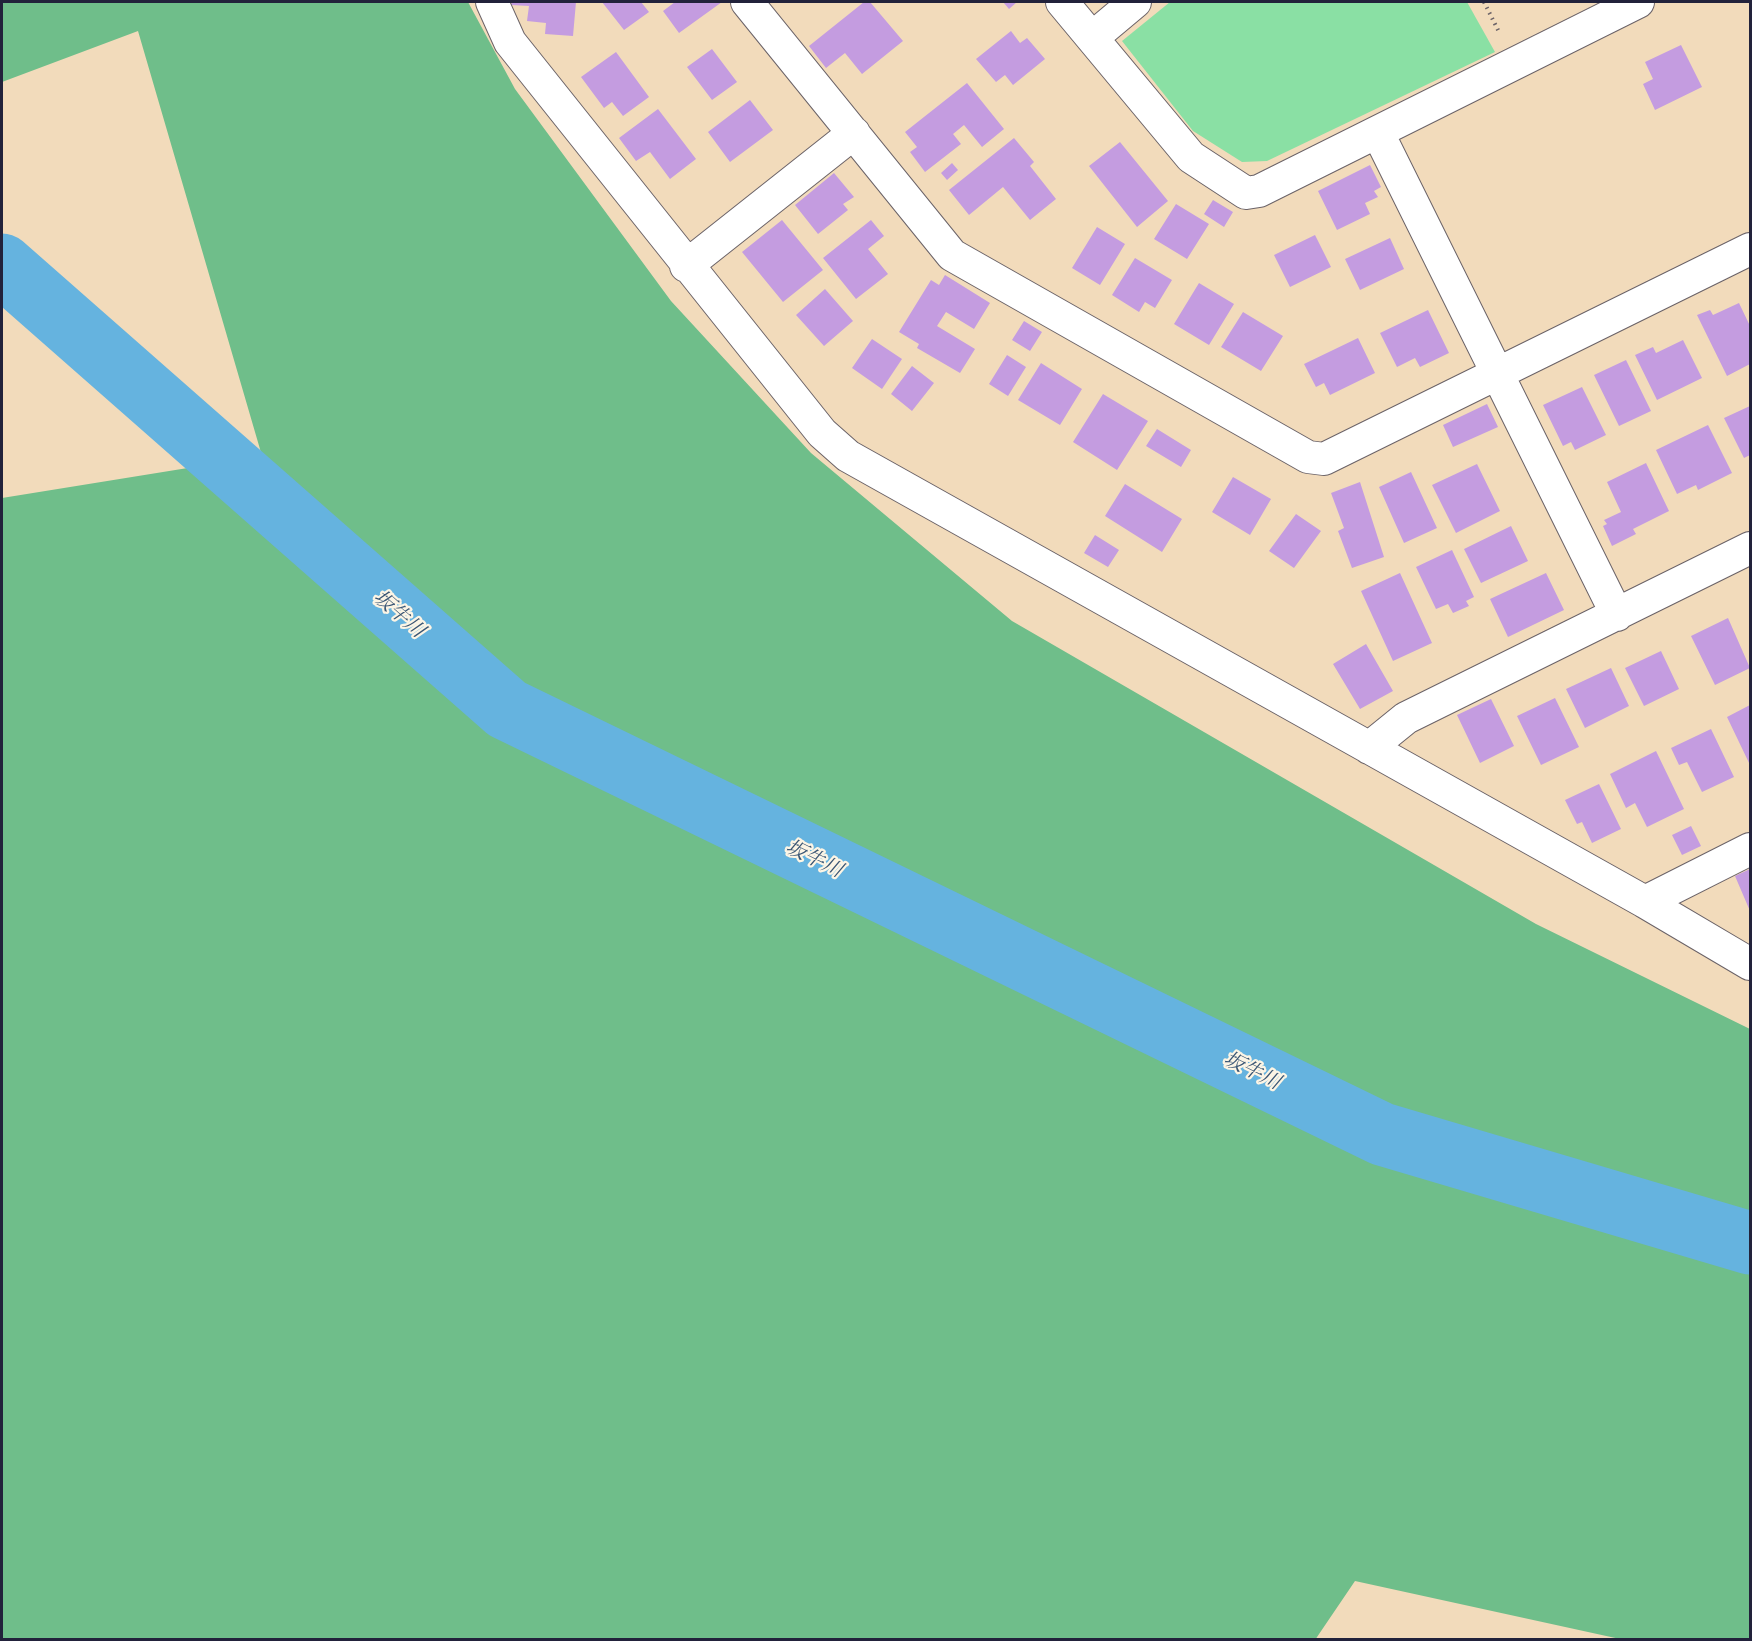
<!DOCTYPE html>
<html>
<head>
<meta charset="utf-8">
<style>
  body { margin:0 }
  #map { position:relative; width:1752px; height:1641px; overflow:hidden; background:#f2dbbb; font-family:"Libre Caslon Text",serif }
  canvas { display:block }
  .frame { position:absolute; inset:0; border:3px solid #22223b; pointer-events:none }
</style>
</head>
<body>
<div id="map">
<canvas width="1752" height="1641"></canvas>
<div class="frame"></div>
</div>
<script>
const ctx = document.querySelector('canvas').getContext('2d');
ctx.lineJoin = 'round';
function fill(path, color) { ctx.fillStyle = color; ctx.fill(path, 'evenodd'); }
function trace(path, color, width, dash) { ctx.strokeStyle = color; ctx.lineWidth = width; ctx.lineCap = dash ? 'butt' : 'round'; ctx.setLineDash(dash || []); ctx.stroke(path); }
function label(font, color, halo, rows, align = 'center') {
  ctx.font = font + ' "Libre Caslon Text","Noto Serif JP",serif'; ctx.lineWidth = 4.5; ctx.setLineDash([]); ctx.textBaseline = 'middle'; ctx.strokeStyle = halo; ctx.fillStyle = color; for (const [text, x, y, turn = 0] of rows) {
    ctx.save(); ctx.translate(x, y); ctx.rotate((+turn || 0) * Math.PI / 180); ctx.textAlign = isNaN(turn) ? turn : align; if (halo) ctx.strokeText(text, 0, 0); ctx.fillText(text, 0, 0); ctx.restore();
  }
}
fill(new Path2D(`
  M1170,2H1467L1495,52L1267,161L1242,162L1193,131L1122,41Z`), '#8ae0a4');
fill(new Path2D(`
  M2,2H468L515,89L671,301L811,453L1012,621L1536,924L1750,1029V1639H1620L1355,1581L1315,1640L2,1639V498L262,456L138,31L2,82Z`), '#6fbe8a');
trace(new Path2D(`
  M2,265L507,709L1382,1134L1750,1243`), '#65b3df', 63);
fill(new Path2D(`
  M512,2H576L573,36L545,34L546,23L527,21L529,6L511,5Z
  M602,2H641L649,12L624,30Z
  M675,2H722L679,33L663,11Z
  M864,2H870L903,41L862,74L845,53L826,68L809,46Z
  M1003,2H1017L1009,9Z
  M1011,31L1020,43L1027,38L1045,59L1013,85L1005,75L996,82L976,59Z
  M1681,45L1702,87L1655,110L1643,84L1653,79L1645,62Z
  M712,49L737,82L712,100L687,67Z
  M616,52L649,97L623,116L612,102L604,108L581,77Z
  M967,83L1004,129L982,147L964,125L953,134L961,144L925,172L910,152L917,147L905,132Z
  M750,100L773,130L730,162L708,132Z
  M658,109L696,159L670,179L650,152L636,161L619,138Z
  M1014,138L1034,162L1030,166L1056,199L1030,220L1003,187L969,215L949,190Z
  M1120,142L1168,201L1137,227L1089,166Z
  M952,163L958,170L947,180L941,173Z
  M1370,165L1381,187L1374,191L1378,197L1365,203L1370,214L1337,230L1318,191Z
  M834,173L854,197L843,204L848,210L818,234L795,205Z
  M1213,200L1233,212L1224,227L1204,214Z
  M1176,204L1209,224L1187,259L1154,239Z
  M782,220L823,270L783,302L742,252Z
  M871,220L884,236L868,249L888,274L856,299L823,258Z
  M1097,227L1125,244L1100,285L1072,268Z
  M1315,235L1331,267L1290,287L1274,255Z
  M1390,238L1404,269L1360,290L1345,259Z
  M1135,258L1172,280L1155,308L1145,302L1139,312L1112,295Z
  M945,275L990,303L974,329L946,312L937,326L975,349L960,373L917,348L919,344L899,332L931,280L939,285Z
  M1199,283L1234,304L1209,345L1174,324Z
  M825,289L853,321L824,346L796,315Z
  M1739,303L1750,326V364L1727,376L1697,315L1710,310L1713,315Z
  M1428,310L1449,353L1420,367L1415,358L1397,367L1380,333Z
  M1243,312L1283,336L1261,371L1221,347Z
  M1024,321L1042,332L1030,351L1012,340Z
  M1358,338L1375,373L1330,395L1324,383L1316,387L1304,364Z
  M872,339L902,359L882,389L852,368Z
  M1683,340L1702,378L1657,400L1635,355L1653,347L1656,353Z
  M1007,355L1026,367L1008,396L989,384Z
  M1626,360L1651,411L1619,426L1594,375Z
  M1041,363L1082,389L1060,425L1018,400Z
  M912,366L934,383L912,411L891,394Z
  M1582,387L1606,435L1575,450L1571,442L1563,446L1543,405Z
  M1103,394L1148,421L1117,470L1073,442Z
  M1487,404L1498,427L1453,447L1443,425Z
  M1750,406V455L1744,458L1724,418Z
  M1708,425L1732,473L1698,490L1696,485L1677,494L1656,450Z
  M1157,429L1191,450L1181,467L1146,446Z
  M1646,463L1669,511L1633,529L1636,534L1612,546L1603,526L1607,524L1604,520L1621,512L1607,482Z
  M1477,464L1500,511L1456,533L1432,485Z
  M1411,472L1437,528L1404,543L1379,487Z
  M1233,477L1271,499L1250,535L1212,512Z
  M1360,482L1384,557L1352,568L1338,531L1344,528L1331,493Z
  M1125,484L1182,519L1162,552L1105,516Z
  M1296,514L1321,531L1294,568L1269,551Z
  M1511,526L1528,561L1481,583L1464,549Z
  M1095,535L1119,550L1108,567L1084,553Z
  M1452,550L1474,597L1466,601L1469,606L1453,613L1448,604L1436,609L1416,567Z
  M1400,573L1432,643L1393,661L1361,591Z
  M1546,573L1564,610L1508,637L1490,599Z
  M1728,618L1750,668L1715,685L1691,636Z
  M1366,644L1393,691L1360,709L1333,664Z
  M1661,651L1679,689L1644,706L1625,668Z
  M1611,668L1629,706L1585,728L1566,689Z
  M1555,698L1579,747L1541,765L1517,716Z
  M1491,699L1514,746L1480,763L1457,715Z
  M1750,705V765L1727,717Z
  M1711,729L1734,777L1702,792L1687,762L1679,765L1671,748Z
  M1656,751L1684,809L1647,827L1635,803L1626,808L1610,774Z
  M1599,784L1621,829L1592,843L1582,822L1577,824L1565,800Z
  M1691,826L1701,846L1682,855L1672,835Z
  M1750,869V911L1735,876Z`), '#c49ce0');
const minor = new Path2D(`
  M492,2L510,42L822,433L848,456L1645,902L1750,964
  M747,2L952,255L1308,457L1324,459L1750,249
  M1062,2L1191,157L1246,193L1259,191L1638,2
  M1092,38L1135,2
  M1378,133L1617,615
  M686,266L854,133
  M1369,748L1406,718L1750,548
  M1645,902L1750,849`);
trace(minor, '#6b6368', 34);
trace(new Path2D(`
  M1484,2L1500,34`), '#6b6368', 4, [1.5, 4.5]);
trace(minor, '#fff', 32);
label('italic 20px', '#395574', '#fcf5e5', [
  ["坂牛川",399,614,41],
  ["坂牛川",814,859,26],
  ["坂牛川",1252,1071,26]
]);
</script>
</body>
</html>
